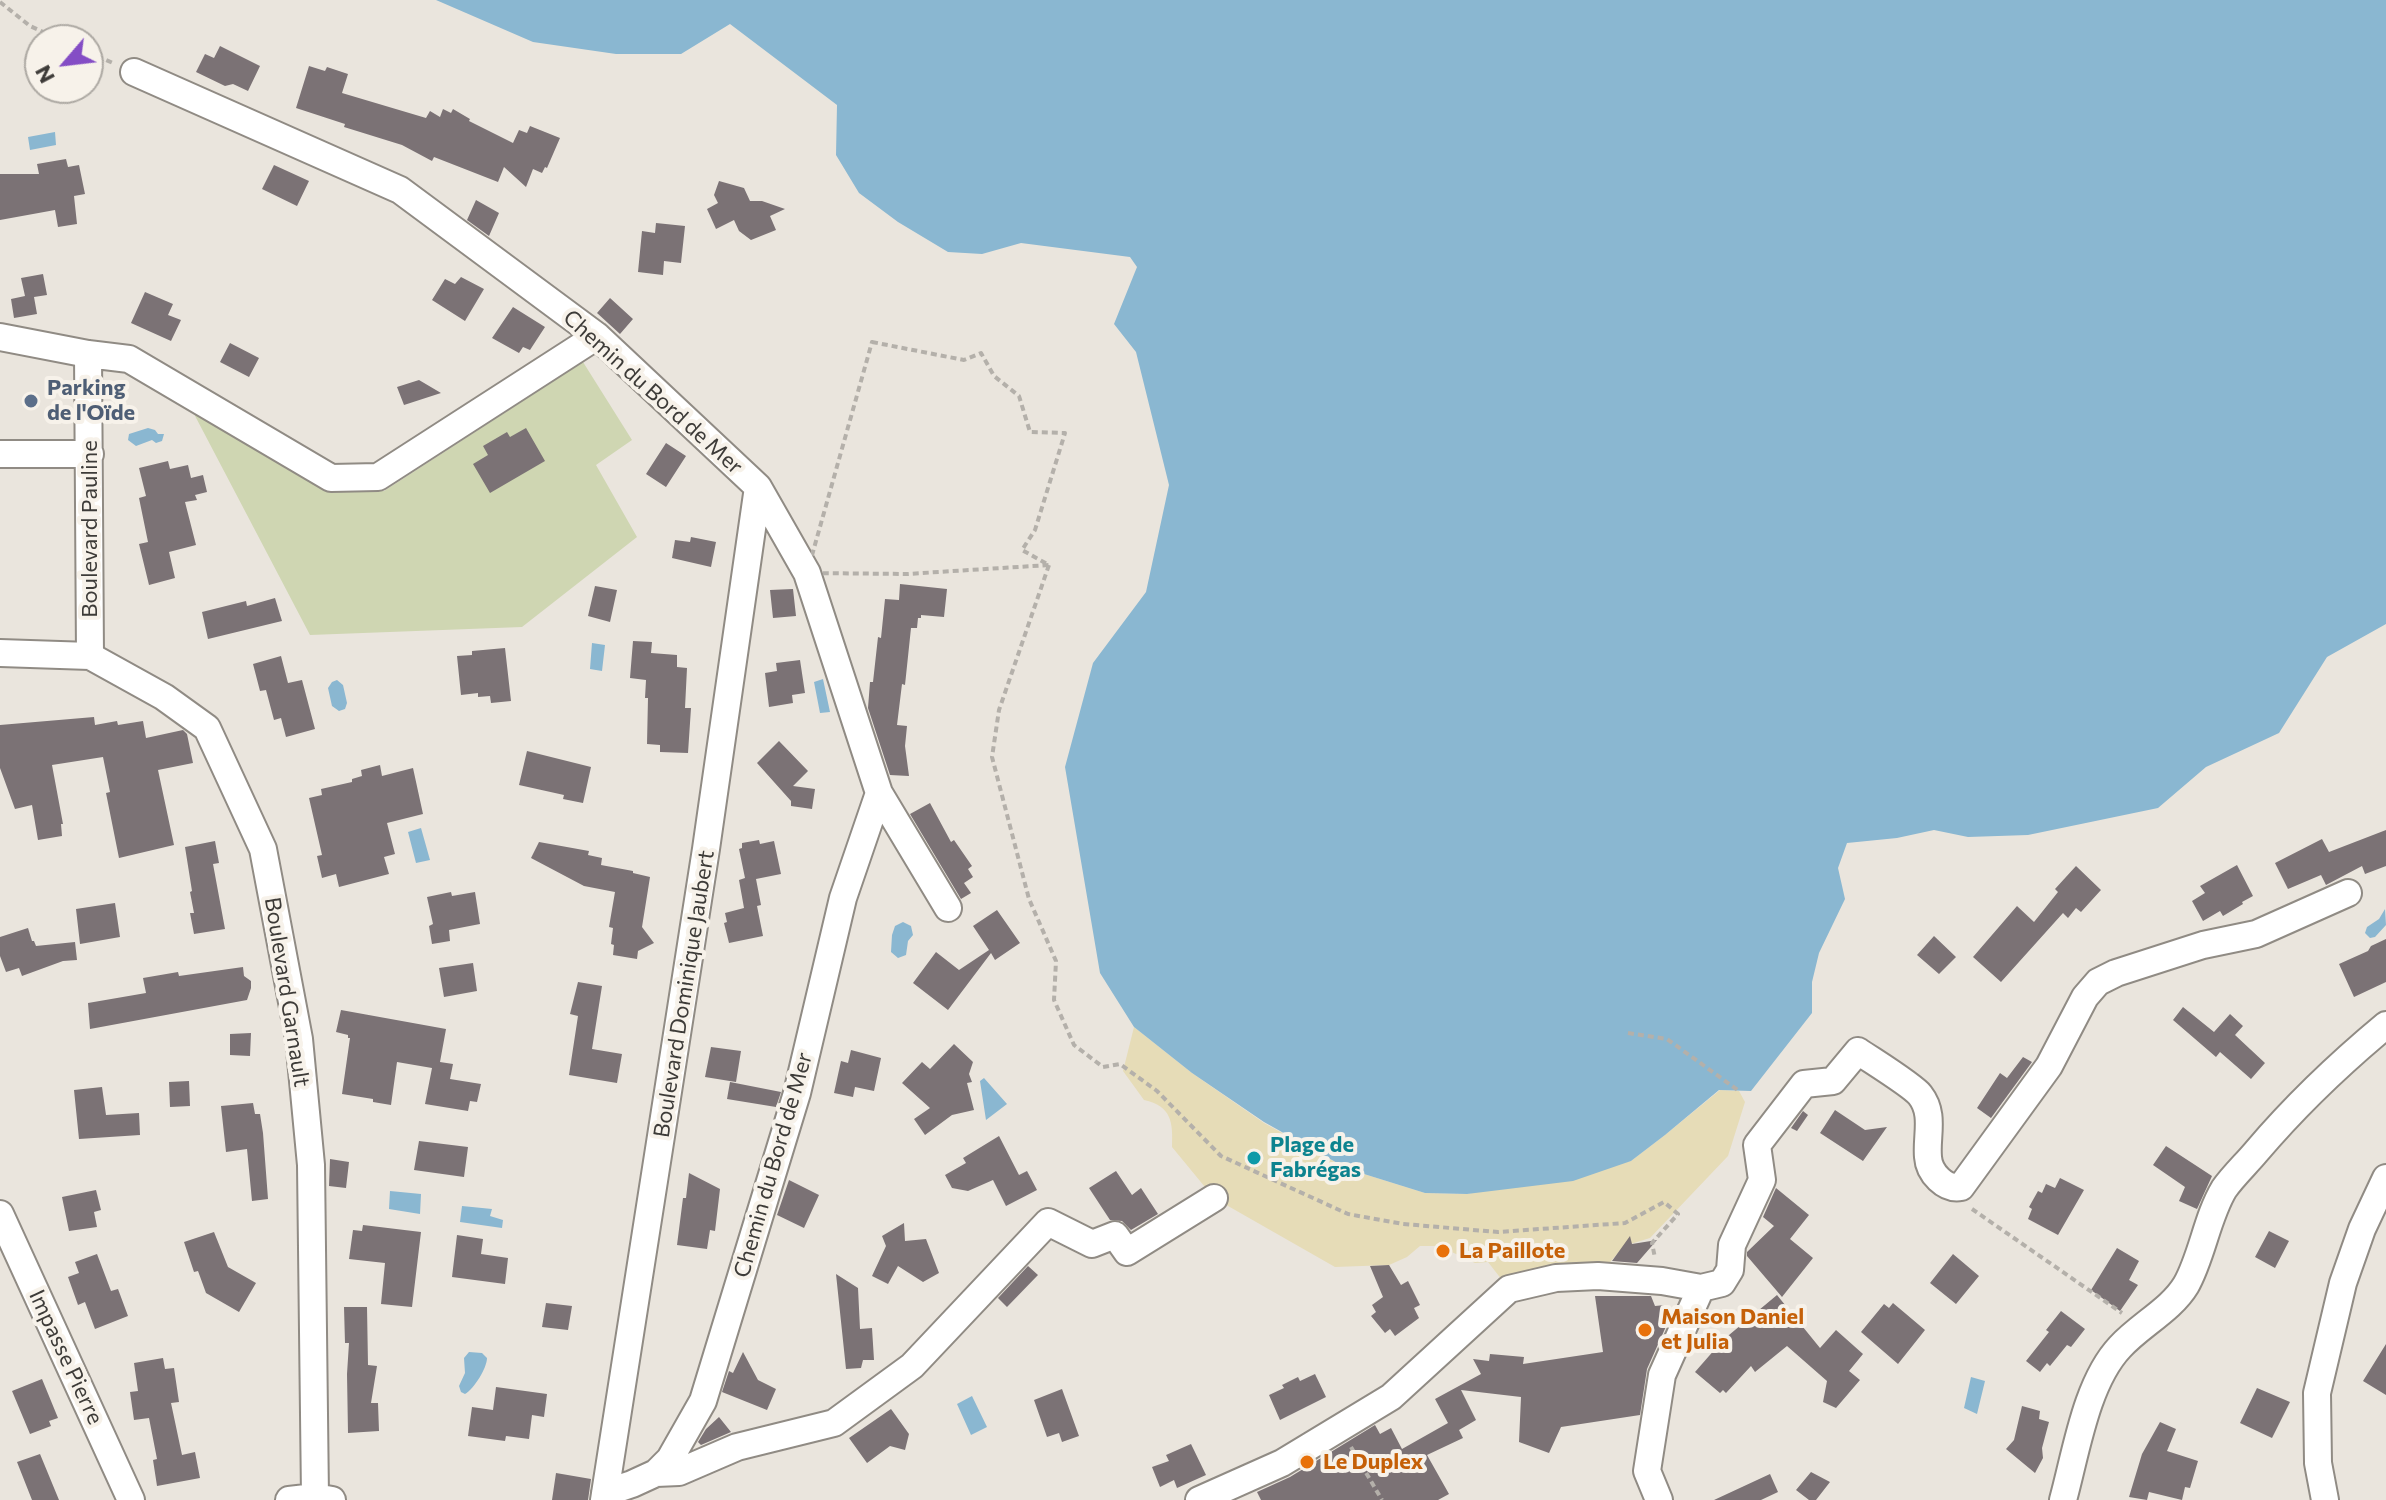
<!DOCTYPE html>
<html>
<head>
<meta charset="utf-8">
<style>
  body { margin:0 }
  #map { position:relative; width:2386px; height:1500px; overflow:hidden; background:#eae5dd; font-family:Commissioner,sans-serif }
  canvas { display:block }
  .north { position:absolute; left:24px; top:24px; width:80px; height:80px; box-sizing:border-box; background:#f7f2ea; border:2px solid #ada9a3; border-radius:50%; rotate:242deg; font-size:22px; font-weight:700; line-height:32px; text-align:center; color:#3d3b38 }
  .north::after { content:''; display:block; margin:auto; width:28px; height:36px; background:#844dc5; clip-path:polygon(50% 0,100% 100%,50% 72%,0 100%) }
</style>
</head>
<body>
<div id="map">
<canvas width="2386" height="1500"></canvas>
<div class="north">N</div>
</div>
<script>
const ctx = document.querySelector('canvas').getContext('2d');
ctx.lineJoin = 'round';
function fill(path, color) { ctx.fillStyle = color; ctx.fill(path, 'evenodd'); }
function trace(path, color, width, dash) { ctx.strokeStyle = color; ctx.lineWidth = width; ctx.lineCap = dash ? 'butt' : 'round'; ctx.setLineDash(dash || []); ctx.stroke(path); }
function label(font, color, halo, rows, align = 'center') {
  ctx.font = font + ' Commissioner,sans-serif'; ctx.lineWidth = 8; ctx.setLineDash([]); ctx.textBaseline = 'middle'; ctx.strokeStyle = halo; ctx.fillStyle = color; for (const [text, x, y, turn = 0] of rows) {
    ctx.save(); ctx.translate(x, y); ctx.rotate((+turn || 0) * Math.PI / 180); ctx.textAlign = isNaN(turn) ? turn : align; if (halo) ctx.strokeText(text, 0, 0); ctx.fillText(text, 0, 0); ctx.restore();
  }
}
fill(new Path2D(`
  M583,362L632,440L596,465L637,537L522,627L310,635L193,412L333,490L384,491Z`), '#cfd6b2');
fill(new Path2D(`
  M1134,1027L1192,1073L1264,1123L1348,1169L1425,1193L1467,1194L1631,1161L1665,1135L1720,1090L1739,1091L1745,1102L1728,1156L1650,1238L1624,1246L1598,1276L1509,1289L1488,1262L1475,1263L1439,1246H1420L1407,1257L1389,1265L1335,1267L1214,1198L1172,1147C1173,1123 1172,1106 1144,1100L1123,1071Z`), '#e6dcb7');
fill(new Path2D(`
  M436,0H2386V624L2327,657L2279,733L2206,767L2158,808L2028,835L1968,837L1934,830L1897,838L1847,843L1838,868L1845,899L1819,953L1812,982V1013L1751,1091L1719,1090L1665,1135L1631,1161L1573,1181L1467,1194L1425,1193L1348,1169L1264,1122L1192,1073L1134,1027L1100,973L1065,767L1093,663L1146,592L1169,485L1136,352L1114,324L1137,267L1130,257L1021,243L982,254L948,252L898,222L859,193L836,155L837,105L730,24L681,54H616L533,42Z
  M55,132L56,145L30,150L28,137Z
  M148,428L155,430L158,434H164L162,441L156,443L152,440L136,446L128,440L129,434Z
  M592,643L605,645L602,671L590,669Z
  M823,679L830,712L820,713L814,682Z
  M337,680L343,685L347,703L345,709L339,711L332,706L328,688L332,682Z
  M421,828L430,860L416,863L408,832Z
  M2385,909L2386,925L2375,937L2370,938L2365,933L2367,927L2379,919Z
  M903,922L911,926L913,935L908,941L906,955L898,958L891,952L892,935L895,926Z
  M984,1078L1007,1104L986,1120L980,1081Z
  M390,1191L421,1194L420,1214L389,1209Z
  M462,1206L492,1209L490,1216L503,1220L502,1228L460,1222Z
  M469,1352L482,1353L487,1358C487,1368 474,1389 465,1394L461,1392L459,1386L465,1373L464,1358Z
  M1971,1377L1985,1381L1977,1414L1964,1408Z
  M972,1396L987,1427L971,1435L957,1404Z`), '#8ab7d1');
fill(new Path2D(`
  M220,46L260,66L248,91L233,84L225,86L196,72L205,54L214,58Z
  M309,66L325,71L327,67L348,74L342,93L426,118L430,111L440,117L443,109L451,113L453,109L470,119L469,121L513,143L519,130L527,133L530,126L560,138L547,168L545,167L542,173L533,169L526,187L504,167L498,182L434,157L432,161L402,145L344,127L345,124L296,108Z
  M66,159L68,167L79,165L85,194L74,196L77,224L58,227L55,210L0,220V174H39L37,164Z
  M274,165L309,181L297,206L262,189Z
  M719,181L744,188L750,201H762L785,209L770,216L776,230L751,240L739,231L734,220L716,229L707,209L718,203L714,195Z
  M476,200L499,213L489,236L467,220Z
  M656,223L685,226L681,263L664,261L663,275L638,272L642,231L655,233Z
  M43,274L47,295L34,297L37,314L14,318L11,299L25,296L21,278Z
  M461,277L484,289L465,321L432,300L445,279L455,284Z
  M145,292L173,304L168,315L181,320L171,341L131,323Z
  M610,298L633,319L620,334L597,313Z
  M513,307L545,327L530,350L523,347L519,353L492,338Z
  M230,343L259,358L249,377L220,362Z
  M419,380L441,393L404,405L397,387Z
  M526,428L545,461L490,493L473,464L488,455L483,446L507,432L510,437Z
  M666,443L686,456L666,487L646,474Z
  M168,461L170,469L188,465L191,478L203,475L207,492L195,495L197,500L185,502L196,545L169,552L175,578L149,585L139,544L148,542L139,498L146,496L139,468Z
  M691,537L716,542L711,567L672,558L675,540L690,542Z
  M900,584L947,589L944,617L921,615V618H918L917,628H911L905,685L902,684L897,725L907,726L905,746L909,776L890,775L868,708L870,682H873L878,637L881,638L885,599L899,600Z
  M595,586L617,590L610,622L588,616Z
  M793,589L796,616L773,618L770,590Z
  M275,598L282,621L208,639L202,612L246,601L247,606Z
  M633,641L652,642L651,653L677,655V667L687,668L685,708H691L688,753L660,752V745L647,744L648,698H645L646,680L630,678Z
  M505,648L511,701L491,703L490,696L478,697V693L461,695L457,656L472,655V651Z
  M281,656L288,683L302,680L315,729L286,737L281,718L274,720L266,690L260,691L253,664Z
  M800,660L805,693L792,695L793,703L769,707L765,673L777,671L776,663Z
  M94,717L95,725L117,721L118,725L143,721L146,738L183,730L187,734L193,763L158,770L174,845L119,858L106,793L110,792L103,757L52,765L63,824H61L62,836L38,840L32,805L15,809L0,768V725Z
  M779,741L808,771L793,786L815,789L812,809L791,806V801L757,763Z
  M527,751L591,767L583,803L563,799L564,795L519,785Z
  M380,765L382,776L413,768L423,814L387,823L395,854L384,857L389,874L339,887L336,874L322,878L317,856L322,855L309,798L322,795L321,789L352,782V779L362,776L361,770Z
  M930,803L951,842L954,840L972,866L968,869L973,877L964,883L971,893L961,899L910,814Z
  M2386,830V866L2365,874L2362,866L2326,885L2321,875L2288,889L2275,863L2322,839L2329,852Z
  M759,840L760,844L774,841L781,874L756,879L761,905L757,906L763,936L729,943L724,923L727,922L725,913L744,908L739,880L745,878L739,849L742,848V843Z
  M215,841L219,863L213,864L225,929L194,934L190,913H194L190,892L192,891L185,847Z
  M539,842L589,851L588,855L602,858L601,865L633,871V873L650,877L642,927L654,943L638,951L637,959L613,955L614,945L611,944L613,928L609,927L615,892L584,886L531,858Z
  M2237,865L2253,896L2242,902L2243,904L2223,916L2220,911L2203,921L2192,901L2205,893L2200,886Z
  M2076,866L2101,890L2081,912L2076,908L2068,918L2063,913L2001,982L1973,957L2017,906L2034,922L2058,892L2055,889Z
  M451,892L452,896L475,892L480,924L449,930L450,941L432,944L429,926L433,924L427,897Z
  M115,903L120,937L80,944L76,909Z
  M997,910L1020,943L995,960L991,953L948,1010L913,983L936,952L959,970L989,950L973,926Z
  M28,928L32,941H34L36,946L75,942L77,960L63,961L22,976L19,968L6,972L0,956V937Z
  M1934,936L1956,957L1939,974L1917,955Z
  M2386,939V982L2354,997L2339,964L2368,951L2371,946Z
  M473,963L477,991L444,997L439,968Z
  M243,967L244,976L251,981V988L247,1000L90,1029L88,1003L146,993L143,978L178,972L179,976Z
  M578,982L602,986L592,1049L622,1054L617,1083L569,1075L578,1016L570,1014Z
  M2183,1007L2214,1032L2230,1014L2243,1026L2235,1035L2265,1063L2251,1079L2220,1052L2216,1057L2173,1020Z
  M341,1010L446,1029L440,1062L453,1064L450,1079L481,1084L477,1102L470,1101L468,1111L425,1104L432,1068L397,1062L391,1105L373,1102V1099L342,1094L350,1038H348V1035L336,1032Z
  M251,1033L250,1056L230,1055V1034Z
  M954,1044L973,1062L969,1074L972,1082L967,1083L974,1110L952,1115L925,1135L914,1119L930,1108L902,1083L922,1062L930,1069Z
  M711,1047L741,1051L736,1082L705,1077Z
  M851,1050L881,1058L874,1091L855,1087L853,1097L834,1093L841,1061L848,1063Z
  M2023,1057L2032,1062L1991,1118L1977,1108L2000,1073L2007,1078Z
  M189,1081L190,1106L170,1107L169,1082Z
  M730,1082L781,1092L776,1107L727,1099Z
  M102,1087L106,1115L139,1113L140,1135L79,1139L74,1090Z
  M253,1103L255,1114H260L263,1133L268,1199L252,1201L247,1149L226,1152L221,1106Z
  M1835,1110L1865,1130L1887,1127L1863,1161L1820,1133Z
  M1803,1111L1808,1115L1797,1131L1791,1128Z
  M999,1136L1019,1175L1027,1171L1037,1190L1006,1206L993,1180L968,1191L952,1188L945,1175L966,1163L963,1158Z
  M419,1141L468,1147L464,1177L414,1170Z
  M2166,1146L2212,1176L2197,1209L2179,1201L2185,1187L2153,1165Z
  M330,1159L349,1162L346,1188L329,1186Z
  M1116,1171L1132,1195L1141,1188L1158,1214L1131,1230L1122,1221L1110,1220L1089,1188Z
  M689,1173L720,1189L715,1231L710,1230L707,1249L677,1245L683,1198H686Z
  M2060,1178L2084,1190L2058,1235L2028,1219L2032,1209L2029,1207L2038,1191L2042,1193L2046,1184L2055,1188Z
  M789,1180L819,1195L804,1228L777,1215Z
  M1776,1188L1809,1215L1790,1239L1813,1258L1782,1297L1747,1256V1252L1774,1226L1763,1217Z
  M96,1190L101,1210L94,1212L97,1227L69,1231L62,1197Z
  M904,1223L905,1241L926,1239L939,1273L923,1282L898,1266L888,1284L872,1276L886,1246L882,1236Z
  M363,1225L421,1232L412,1307L381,1304L385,1263L349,1259L353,1230L362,1231Z
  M2269,1231L2289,1241L2275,1268L2255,1257Z
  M214,1232L228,1267L256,1283L239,1312L206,1293L198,1271L194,1272L184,1242Z
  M457,1235L483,1239L481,1254L508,1258L505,1284L452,1277Z
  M1630,1236L1632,1244L1657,1240L1637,1263L1612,1261Z
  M2117,1248L2139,1261L2129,1280L2138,1285L2120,1311L2091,1290Z
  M97,1254L111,1291L118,1289L128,1316L95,1329L85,1302L78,1305L68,1277L79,1273L75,1262Z
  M1953,1254L1979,1276L1956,1304L1930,1283Z
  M1389,1265L1401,1285L1408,1281L1420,1305L1414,1308L1419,1318L1395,1336L1390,1329L1385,1333L1371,1316L1376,1312L1372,1305L1383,1297L1370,1266Z
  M1028,1266L1038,1275L1007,1307L998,1298Z
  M836,1274L858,1288L860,1329L872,1328L874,1360H863L861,1368L846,1369Z
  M1777,1295L1820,1348L1836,1330L1863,1354L1849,1371L1860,1380L1836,1408L1823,1402L1827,1381L1787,1346L1755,1372L1751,1366L1726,1393L1723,1390L1720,1393L1695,1372L1723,1340Z
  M1595,1296H1651L1655,1306L1665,1305L1668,1322L1647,1369L1640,1415L1561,1427L1549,1453L1519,1442L1521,1397L1461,1390L1476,1420L1459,1430L1463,1438L1427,1455L1449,1494L1438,1500H1261L1257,1492L1290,1477L1375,1425L1380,1434L1391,1428L1402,1449L1448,1423L1435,1399L1481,1374L1473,1359L1489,1361L1490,1354L1524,1357L1523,1364L1603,1352Z
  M546,1303L572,1306L568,1330L542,1327Z
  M1893,1303L1925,1330L1898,1364L1861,1332L1884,1304L1889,1308Z
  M344,1307H367L368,1365L377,1366L371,1403H378L379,1431L348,1433L347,1374L349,1343H345Z
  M2061,1311L2085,1329L2071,1347L2067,1345L2050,1366L2047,1363L2040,1372L2026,1361L2049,1332L2046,1330Z
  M2386,1344V1395L2363,1381Z
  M743,1352L758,1380L776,1389L767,1410L722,1392L729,1371L733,1373Z
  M163,1358L165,1369L174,1368L179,1402L171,1403L182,1455L195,1452L200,1478L157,1486L153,1460L157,1459L149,1418L134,1420L130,1392L138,1391L134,1363Z
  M1315,1374L1326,1397L1280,1420L1269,1395L1284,1388L1282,1385L1298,1377L1300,1381Z
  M42,1379L58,1418L49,1421L51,1426L30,1434L12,1391Z
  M496,1387L547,1394L544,1417L532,1415L529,1439L506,1436L505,1441L468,1436L472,1407L493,1410Z
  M2257,1388L2290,1402L2272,1438L2240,1423Z
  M1062,1389L1079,1436L1062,1442L1059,1433L1047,1437L1034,1400Z
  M2022,1406L2040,1411L2039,1419L2049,1422L2042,1448L2043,1458L2035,1473L2006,1449L2014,1440Z
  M891,1409L909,1434L905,1450L890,1446L867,1463L849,1438Z
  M719,1417L731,1432L701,1445L698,1442L706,1429Z
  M2160,1422L2176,1429L2167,1451L2198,1461L2190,1488L2185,1487L2182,1500L2149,1492L2147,1500L2129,1497L2142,1454Z
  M1191,1444L1206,1475L1177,1488L1174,1480L1160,1487L1152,1467L1169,1461L1166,1455Z
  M40,1454L59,1500H32L17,1462Z
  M1811,1472L1830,1482L1816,1500H1809L1796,1490Z
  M556,1473L591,1479L588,1500H552Z
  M1770,1474L1778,1492L1761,1500H1714Z`), '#7b7275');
const minor = new Path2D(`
  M134,72L400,190L597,336L758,487L807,573L879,793L843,898L797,1093L703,1401L670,1459L656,1473L632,1484L605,1493
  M0,337L88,354L129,359L331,478L378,477L597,336
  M88,354L90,656
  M0,454H90
  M0,653L90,656L164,697L207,728L263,849L299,1039L311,1165L315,1497
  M879,793L948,908
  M0,1214L131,1500
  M656,1473L679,1472L737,1447L834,1423L912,1366L1048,1222L1092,1244L1115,1235L1127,1252L1214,1198
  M289,1500L315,1497L332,1500
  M604,1500L706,849L758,487
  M1199,1500L1282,1463L1391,1397L1509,1289L1556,1278L1598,1276L1662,1281L1701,1288L1722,1283L1730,1270L1732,1245L1762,1180L1757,1145L1804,1084L1833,1081L1858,1051C1871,1060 1912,1085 1920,1095C1935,1114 1926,1136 1928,1157C1929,1173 1945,1190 1961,1187L2049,1066L2085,997L2098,982L2116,973L2203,945L2256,934L2348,893
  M1659,1500L1647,1471L1662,1375L1701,1288
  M2063,1500C2076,1453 2086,1383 2120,1347C2140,1325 2171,1310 2186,1285C2202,1257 2207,1217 2224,1189C2233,1176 2246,1164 2256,1152C2295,1106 2339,1064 2386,1025
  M2325,1500L2318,1463L2317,1393L2343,1283L2362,1229L2386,1178`);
trace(minor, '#908b84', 30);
trace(new Path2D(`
  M0,2L30,26L61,40
  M88,52L113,63
  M872,342L964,360L981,353L994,376L1019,396L1030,432L1065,433L1035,530L1022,550L1049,565L907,574L807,573Z
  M1049,565L999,710L992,757L1029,899L1056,961L1054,1000L1074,1045L1103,1067L1120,1064L1157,1091L1221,1156L1348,1214L1403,1224L1498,1232L1625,1223L1664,1202L1678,1214L1652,1243L1655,1258
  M1628,1033L1667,1039L1739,1091
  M1972,1209L2122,1313
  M1351,1447L1382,1500`), '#b4b0aa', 4, [6, 4]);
trace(minor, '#fff', 26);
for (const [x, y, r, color] of [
  [31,401,8,"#5c6f8a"],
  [1254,1158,8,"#0f9aa8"],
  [1443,1251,8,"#e8710a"],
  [1645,1330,8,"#e8710a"],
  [1307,1462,8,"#e8710a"]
]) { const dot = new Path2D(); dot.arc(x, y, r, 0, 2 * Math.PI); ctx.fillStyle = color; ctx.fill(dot); trace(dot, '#f7f2ea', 3); }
label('bold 22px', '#4e5e75', '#f7f2ea', [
  ["Parking",47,388],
  ["de l'Oïde",47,413]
], 'left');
label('22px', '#3d3b38', '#f7f2ea', [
  ["Chemin du Bord de Mer",653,392,42],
  ["Boulevard Pauline",90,529,-90],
  ["Boulevard Garnault",287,992,81],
  ["Boulevard Dominique Jaubert",684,994,-81],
  ["Chemin du Bord de Mer",773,1165,-74],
  ["Impasse Pierre",66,1357,65]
]);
label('bold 22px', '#0d838f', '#f7f2ea', [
  ["Plage de",1270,1145],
  ["Fabrégas",1270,1170]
], 'left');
label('bold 22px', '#c56008', '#f7f2ea', [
  ["La Paillote",1459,1251],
  ["Maison Daniel",1661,1317],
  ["et Julia",1661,1342],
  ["Le Duplex",1323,1462]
], 'left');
</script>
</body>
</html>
